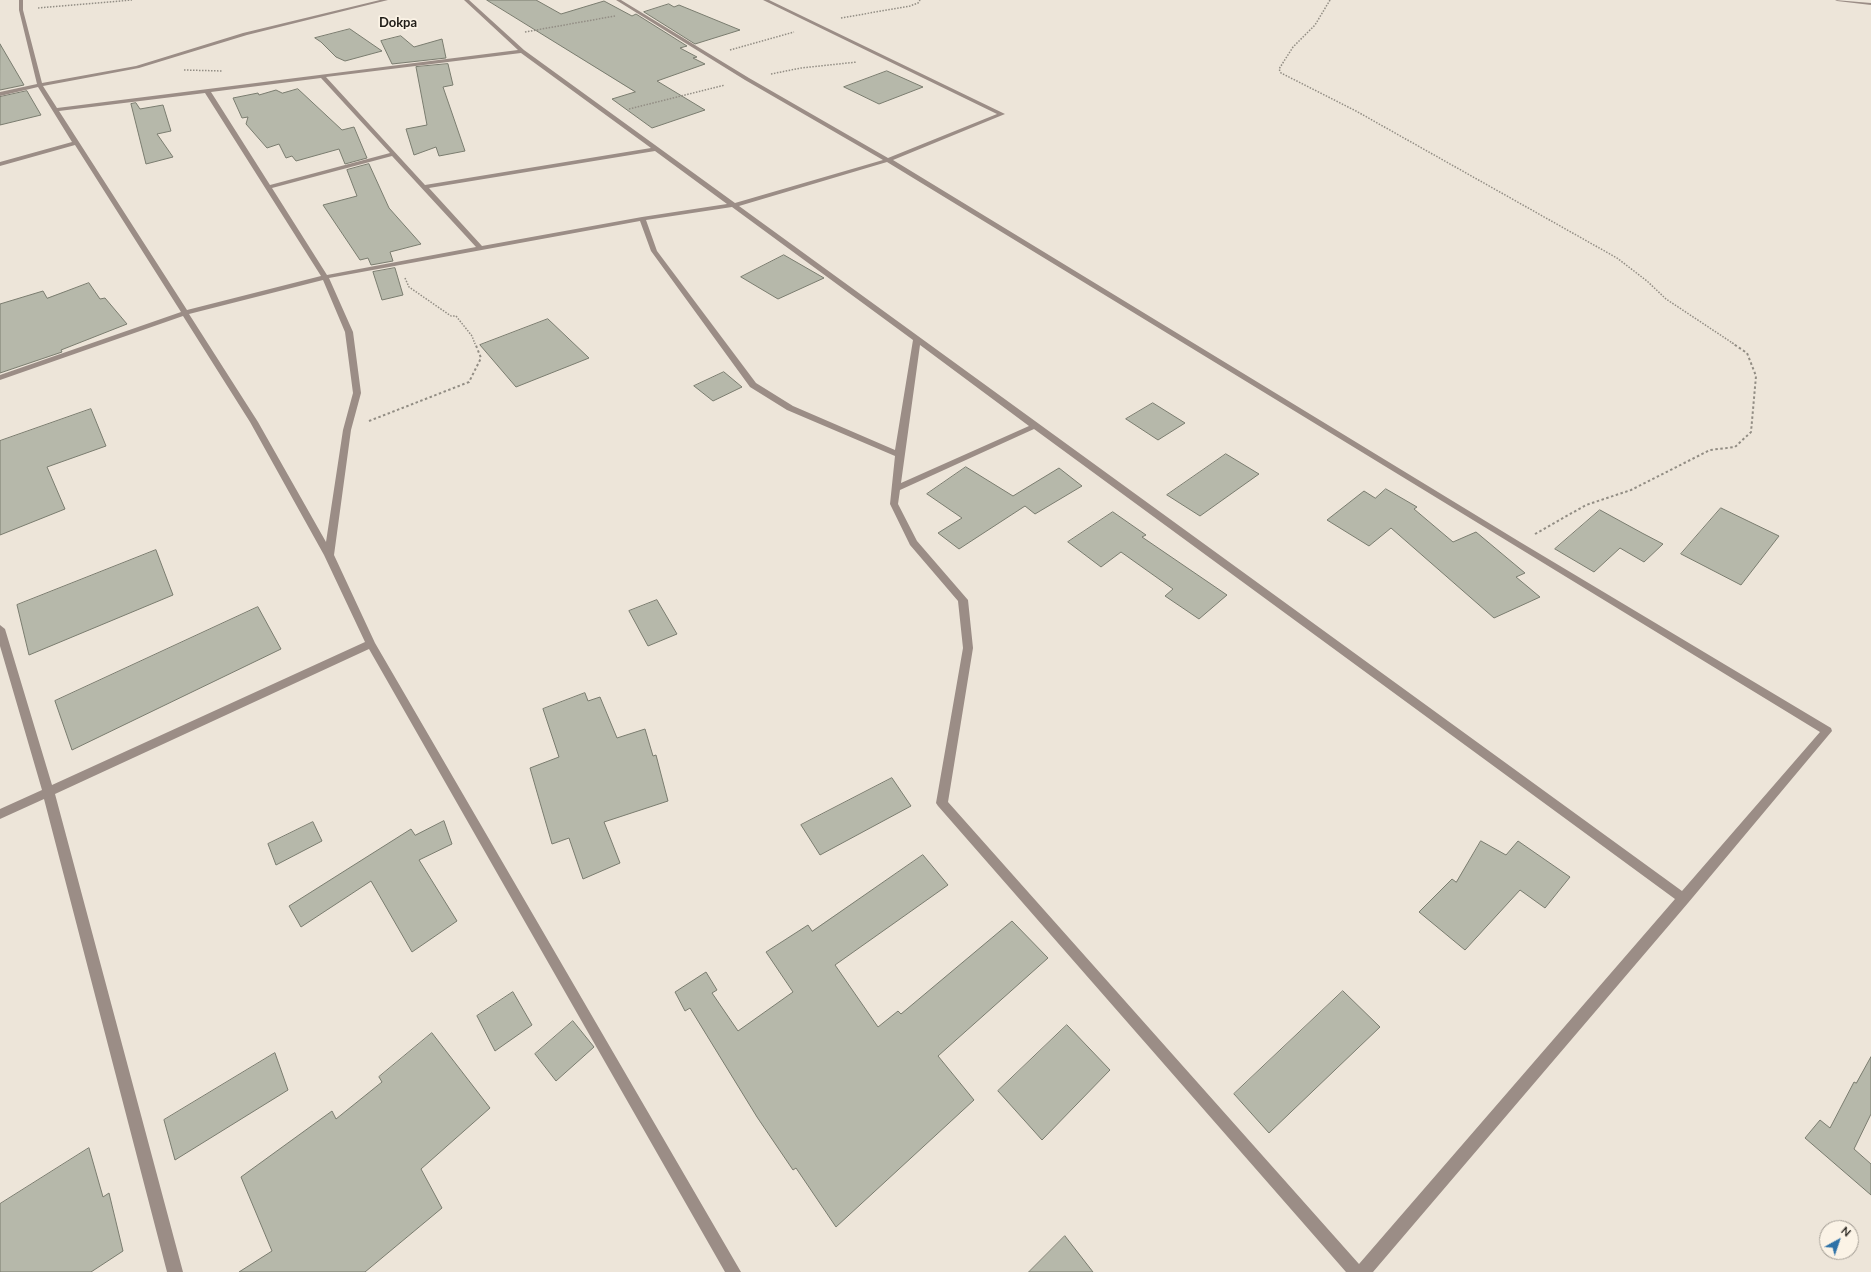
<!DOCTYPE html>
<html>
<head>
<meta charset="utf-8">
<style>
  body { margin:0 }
  #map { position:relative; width:1871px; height:1272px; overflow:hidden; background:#ede5d9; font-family:Lato,sans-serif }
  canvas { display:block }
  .north { position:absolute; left:1819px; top:1220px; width:40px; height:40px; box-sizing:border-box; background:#fbf3e6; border:1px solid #a39d94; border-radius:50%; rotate:40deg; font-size:11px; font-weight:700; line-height:16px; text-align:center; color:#201d18 }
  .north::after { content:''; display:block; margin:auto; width:14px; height:18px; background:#2e72a7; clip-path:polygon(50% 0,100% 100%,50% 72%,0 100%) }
</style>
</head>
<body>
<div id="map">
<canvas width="1871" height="1272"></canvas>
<div class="north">N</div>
</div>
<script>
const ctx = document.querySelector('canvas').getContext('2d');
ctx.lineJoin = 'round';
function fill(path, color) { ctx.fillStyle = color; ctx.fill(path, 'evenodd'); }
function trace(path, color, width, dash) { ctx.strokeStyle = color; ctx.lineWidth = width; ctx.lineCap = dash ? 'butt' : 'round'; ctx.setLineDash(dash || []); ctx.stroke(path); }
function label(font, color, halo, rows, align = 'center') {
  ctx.font = font + ' Lato,sans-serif'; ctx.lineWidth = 3.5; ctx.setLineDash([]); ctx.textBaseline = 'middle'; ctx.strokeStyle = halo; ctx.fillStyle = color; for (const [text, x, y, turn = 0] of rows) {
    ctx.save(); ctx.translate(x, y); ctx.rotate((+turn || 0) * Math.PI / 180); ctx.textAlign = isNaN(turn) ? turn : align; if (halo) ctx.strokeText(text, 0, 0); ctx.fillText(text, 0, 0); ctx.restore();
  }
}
const building = new Path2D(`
  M487,0H536L561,14L604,1L632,16L636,14L687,46L680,48L697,57L693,58L705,64L657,81L705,110L652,128L612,99L635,92Z
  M669,4L674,7L679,5L740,30L695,44L644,12Z
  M350,29L382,51L345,61L336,57L321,42L315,38Z
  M401,36L414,47L442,39L446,58L392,64L381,41Z
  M0,44L24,85L0,90Z
  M448,64L453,85L443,87L465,151L439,156L436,147L414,155L406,129L427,125L416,67Z
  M887,71L923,87L879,104L844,87Z
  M298,89L342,130L354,127L367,158L345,164L339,149L296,161L292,156L286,158L279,144L267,148L246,124L248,117L242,118L233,98L258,93L259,95L276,90L282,93Z
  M27,91L41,115L0,125V97Z
  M136,103L140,109L163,105L171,131L157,134L173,157L146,164L131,104Z
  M369,164L389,208L421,244L390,252L393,261L371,265L368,258L360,260L323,205L357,196L347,170Z
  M784,255L824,278L778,299L741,277Z
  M395,268L403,295L382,300L373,272Z
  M89,283L100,299L105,298L127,324L61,350L62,352L0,373V304L43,291L47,298Z
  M548,319L589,358L516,387L480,345Z
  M724,372L742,387L713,401L694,386Z
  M1153,403L1185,423L1158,440L1126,419Z
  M91,409L106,446L47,467L65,509L0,535V441Z
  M1226,454L1259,474L1200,516L1167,495Z
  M966,467L1013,496L1059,468L1082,486L1035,514L1025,506L959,549L938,533L962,518L927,494Z
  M1386,489L1417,507L1414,509L1453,542L1476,532L1525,573L1516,577L1540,597L1494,618L1391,528L1369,546L1327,520L1364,491L1375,498Z
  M1721,508L1779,536L1741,585L1681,554Z
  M1600,510L1642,533L1663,544L1644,562L1620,548L1594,572L1555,549Z
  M1113,512L1146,535L1142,537L1227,595L1199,619L1165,596L1173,589L1121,552L1101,567L1068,542Z
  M156,550L173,595L29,655L17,605Z
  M657,600L677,634L648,646L629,611Z
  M258,607L281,649L72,750L55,701Z
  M585,693L588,701L600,697L617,738L645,729L653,756L656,755L668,801L604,822L620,863L583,879L569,838L552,844L530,768L559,757L543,709Z
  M892,778L911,806L820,855L801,825Z
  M444,821L452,844L419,860L457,921L412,952L371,881L301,927L289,906L411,829L415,835Z
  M313,822L322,841L276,865L268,844Z
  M1481,841L1506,855L1518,841L1570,877L1545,908L1520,890L1465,950L1419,912L1452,879L1456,882Z
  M923,855L948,885L835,965L878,1027L898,1011L901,1014L1012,921L1048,958L938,1056L974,1100L836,1227L796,1168L793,1170L757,1117L690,1008L685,1011L675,992L706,972L717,990L712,993L738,1031L793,992L766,952L808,925L812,931Z
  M1343,991L1380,1027L1269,1133L1234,1094Z
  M513,992L532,1025L495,1051L477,1016Z
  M573,1021L594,1047L556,1081L535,1054Z
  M1067,1025L1110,1070L1042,1140L998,1091Z
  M432,1033L490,1108L421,1169L442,1208L365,1272H239L272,1251L241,1177L332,1111L336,1119L382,1082L379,1077Z
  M275,1053L288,1090L175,1160L164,1120Z
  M1871,1057V1114L1854,1149L1871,1164V1195L1805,1138L1820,1120L1830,1128L1854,1082L1856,1083Z
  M89,1148L103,1197L109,1193L123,1251L91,1272H0V1204Z
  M1065,1236L1093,1272H1029Z`);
fill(building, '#b6b8aa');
trace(building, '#7a7c6f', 1);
trace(new Path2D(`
  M1330,0L1315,25L1293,47L1279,69L1281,73L1356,111L1617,258L1647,281L1666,299L1734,344
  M38,8L132,0
  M841,18L910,6L918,3L920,0
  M525,32L615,16
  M730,50L794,32
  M184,70L223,71
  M771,74L801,68L857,62
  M629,109L725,85
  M405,278L409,287L451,316H456L472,336L475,344`), '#928d84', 1.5, [1.5, 1.5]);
trace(new Path2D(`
  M369,421L469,382L481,358L475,343
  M1535,534L1586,505L1631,490L1710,450L1735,447L1751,432L1756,376L1747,353L1732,343`), '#928d84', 2, [2.5, 2.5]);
fill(new Path2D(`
  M19,0H23V10L42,83L136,66L243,33L380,0H388L247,35L139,68L43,86L57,108L518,50L464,0H469L524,50L735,203L883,160L745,80L616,0H621L749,78L888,158L997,114L763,0H769L1005,114L893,160L1520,542L1831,728L1832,731L1688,903L1373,1272H1346L938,806L936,803L963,648L958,601L910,545L890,504L895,456L787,410L750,387L651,251L640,221L329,278L353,332L361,393L351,430L334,555L375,643L741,1272H725L369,649L55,794L183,1272H167L44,799L0,819V809L42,790L0,646V625L5,629L52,785L365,642L324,555L250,422L183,316L0,380V375L181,312L75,145L0,166V162L72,142L38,87L0,96V92L37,84L19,10ZM521,53L651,148L425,185L326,77ZM321,78L390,153L270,185L211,92ZM205,93L321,276L187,310L59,111ZM655,151L727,204L642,217L482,246L429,188ZM392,156L476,247L327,275L272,188ZM887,162L1820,732L1682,891L739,206ZM732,207L913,340L895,450L793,406L756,383L657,251L646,220ZM323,280L345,332L353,393L343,430L326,542L258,422L189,314ZM920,345L1029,426L901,483ZM1034,429L1675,899L1359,1264L948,802L973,648L968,600L917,541L898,504L900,490Z
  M1835,0L1871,3V5L1837,1Z`), '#9b8d86');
label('bold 13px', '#201d18', '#fbf3e6', [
  ["Dokpa",398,23]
]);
</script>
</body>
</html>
